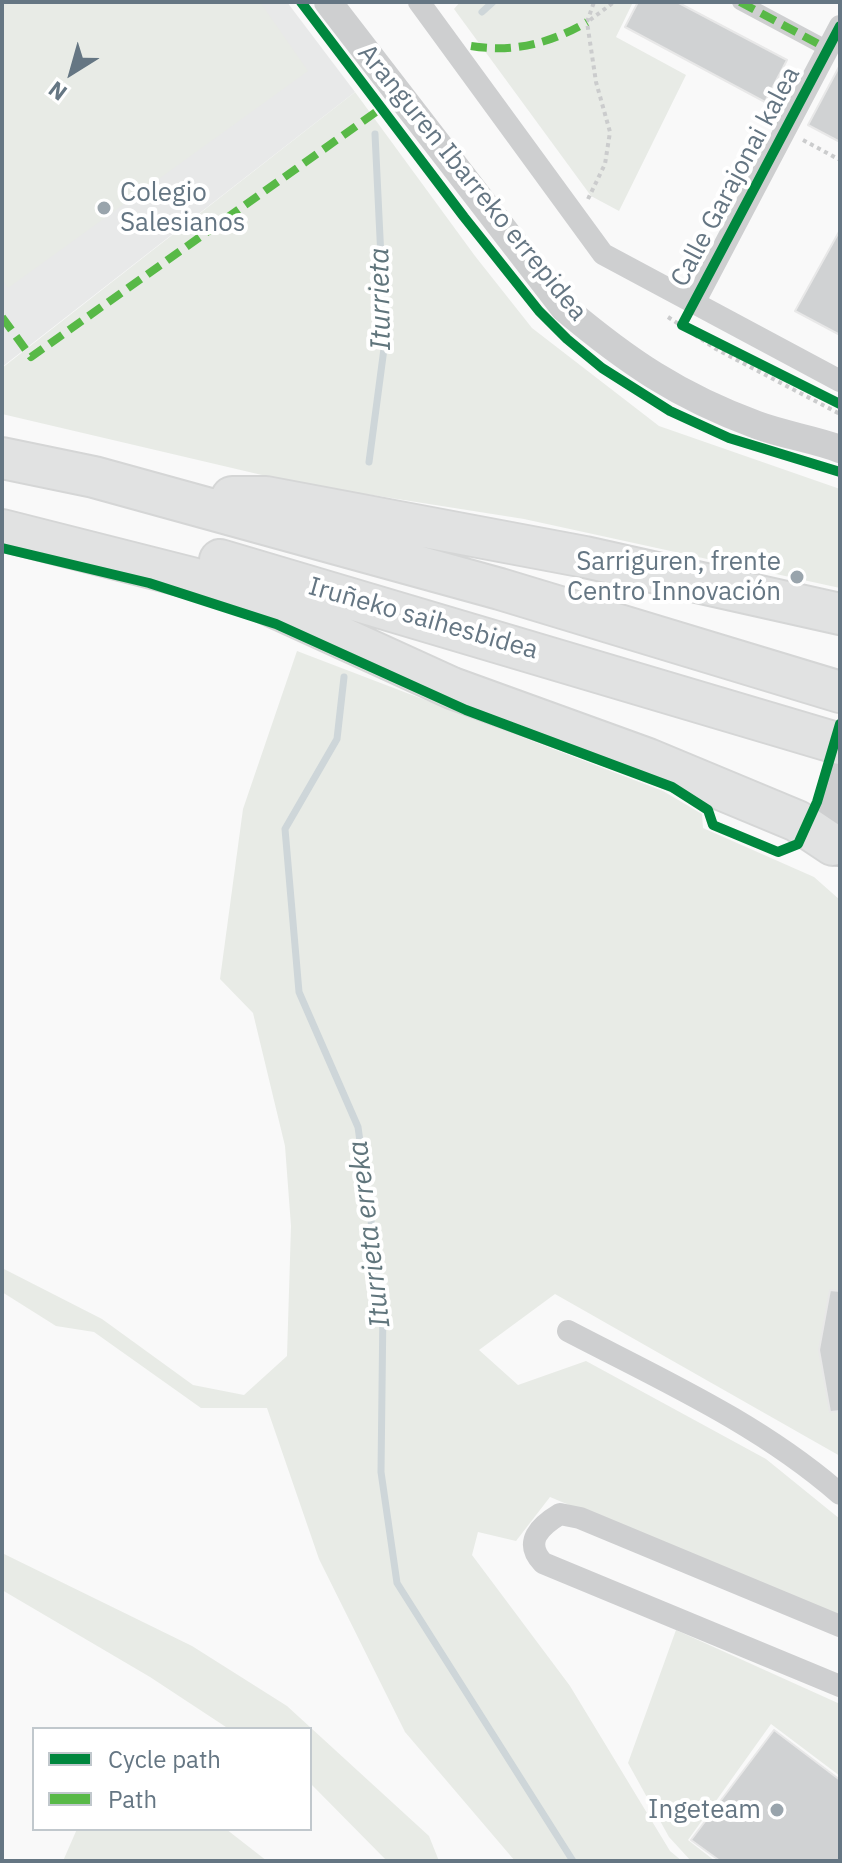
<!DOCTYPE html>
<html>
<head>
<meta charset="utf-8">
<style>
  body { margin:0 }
  #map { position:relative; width:842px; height:1863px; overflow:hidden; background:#f9f9f9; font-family:"IBM Plex Sans",sans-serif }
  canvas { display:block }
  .frame { position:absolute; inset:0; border:4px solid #657683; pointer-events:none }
  .legend { position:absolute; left:32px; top:1727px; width:280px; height:104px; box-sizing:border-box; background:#fff; border:2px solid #c1c8cd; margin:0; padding:10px 14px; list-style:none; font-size:24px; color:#657683 }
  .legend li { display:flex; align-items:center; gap:16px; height:40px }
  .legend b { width:40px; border:2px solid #c1c8cd }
  .north { position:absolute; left:32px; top:32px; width:80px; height:80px; -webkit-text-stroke:6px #fff; paint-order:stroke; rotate:217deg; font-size:22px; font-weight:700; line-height:32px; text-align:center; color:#657683 }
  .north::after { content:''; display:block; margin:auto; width:28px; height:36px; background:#657683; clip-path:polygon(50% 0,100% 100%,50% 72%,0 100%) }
</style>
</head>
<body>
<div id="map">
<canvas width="842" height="1863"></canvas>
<div class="frame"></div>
<ul class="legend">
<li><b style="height:10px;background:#00873e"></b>Cycle path</li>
<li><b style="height:10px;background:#58b947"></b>Path</li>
</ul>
<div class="north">N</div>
</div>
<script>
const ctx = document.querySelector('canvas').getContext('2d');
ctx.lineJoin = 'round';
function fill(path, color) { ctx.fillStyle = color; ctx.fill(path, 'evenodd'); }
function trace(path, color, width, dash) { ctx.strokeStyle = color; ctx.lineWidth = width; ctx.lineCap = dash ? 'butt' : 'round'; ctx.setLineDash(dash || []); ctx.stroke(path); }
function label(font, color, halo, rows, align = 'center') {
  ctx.font = font + ' "IBM Plex Sans",sans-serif'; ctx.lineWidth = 8; ctx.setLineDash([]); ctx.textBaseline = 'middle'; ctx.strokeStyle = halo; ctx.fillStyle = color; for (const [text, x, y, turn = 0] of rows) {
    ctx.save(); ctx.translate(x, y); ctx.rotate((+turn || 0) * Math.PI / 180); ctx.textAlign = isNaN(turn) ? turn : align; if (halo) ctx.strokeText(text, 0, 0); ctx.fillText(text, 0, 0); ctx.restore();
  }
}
fill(new Path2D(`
  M2,2H287L355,92L2,367Z`), '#e8e9e9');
fill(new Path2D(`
  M2,2H260L308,71L8,288L2,279Z
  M460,2H633L616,37L686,75L619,211L591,196L454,9Z
  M355,92L475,256L532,328L659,426L840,489V588L524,519L296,483L2,414V368Z
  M297,651L663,791L702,814L703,828L814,877L840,900V1456L555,1294L479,1350L518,1385L586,1361L766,1459L840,1519V1618L550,1497L516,1541L478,1532L472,1555L570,1686L670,1851L682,1861H515L405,1732L319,1559L267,1408H201L94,1332L56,1326L2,1292V1268L102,1319L193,1385L244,1395L287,1356L291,1226L285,1146L253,1013L220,979L243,809Z
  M2,1553L192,1646L287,1706L429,1836L439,1861H387L310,1783V1729H229L150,1677L2,1590Z
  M676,1630L840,1704V1776L771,1724L688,1840L715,1861H691L669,1837L628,1763Z
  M77,1829H226L267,1861H63Z`), '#e8ebe6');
trace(new Path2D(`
  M482,12L493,2
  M369,462L385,341L375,134
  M344,677L337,739L285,829L299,992L358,1127L383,1307L381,1472L397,1583L573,1861`), '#ced6d9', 7);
const building = new Path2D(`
  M638,2H677L787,60L765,102L625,27Z
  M840,65V142L808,125Z
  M840,230V335L795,311Z
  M830,1290L840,1291V1411L830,1412L819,1350Z
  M774,1730L840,1780V1861H720L691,1840Z`);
fill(building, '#d0d2d3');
trace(building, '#e8e8e8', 2);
const motorway = new Path2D(`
  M2,458L94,477L500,589L840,692
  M232,497H266L585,557L840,614
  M2,530L235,589L452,688L648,759L797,821L833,845
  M220,560L840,744`);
trace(motorway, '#d5d6d6', 44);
trace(new Path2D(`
  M590,20L614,2
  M803,140L840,160
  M588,199L605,164L610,132L596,82L587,22L594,2
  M668,317L716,349L840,414`), '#cbcccd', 4, [4, 4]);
trace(new Path2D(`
  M740,2L828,49`), '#cecfd0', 16);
trace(new Path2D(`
  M419,2L603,254L840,381
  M694,303L840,26
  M568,1331C662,1380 760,1424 840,1494
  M840,1626L580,1518L560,1514C540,1526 523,1542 543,1563L840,1686`), '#cecfd0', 22);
trace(new Path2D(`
  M328,2L564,308C627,361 678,396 757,425C784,435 813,439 840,449
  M839,853C820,827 830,787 840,758`), '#cecfd0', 28);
trace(motorway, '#e1e2e2', 40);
trace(new Path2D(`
  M740,2L828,49
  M471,46C514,53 551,43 587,22
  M2,317L31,357L376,112`), '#58b947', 8, [16, 8]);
trace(new Path2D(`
  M301,2L464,217L539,311L567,339L602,368L670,411L729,438L840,472
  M840,26L682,325L840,404
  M2,548L149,583L276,624L466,710L672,787L708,810L713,825L778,852L798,844L817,802L840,724`), '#00873e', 10);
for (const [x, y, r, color] of [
  [104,208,8,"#99a4ac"],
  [797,577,8,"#99a4ac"],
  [777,1810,8,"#99a4ac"]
]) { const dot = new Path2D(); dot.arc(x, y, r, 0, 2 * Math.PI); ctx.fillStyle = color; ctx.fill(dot); trace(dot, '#fff', 3); }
label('26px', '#657683', '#fff', [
  ["Calle Garajonai kalea",736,177,-62],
  ["Aranguren Ibarreko errepidea",472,183,51],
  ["Iruñeko saihesbidea",423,619,16]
]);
label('26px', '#657683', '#fff', [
  ["Colegio",120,193,"left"],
  ["Salesianos",120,223,"left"],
  ["Sarriguren, frente",781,562],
  ["Centro Innovación",781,592],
  ["Ingeteam",761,1810]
], 'right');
label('italic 28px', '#60757c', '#fff', [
  ["Iturrieta",381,299,-91],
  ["Iturrieta erreka",370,1234,-97]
]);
</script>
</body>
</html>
